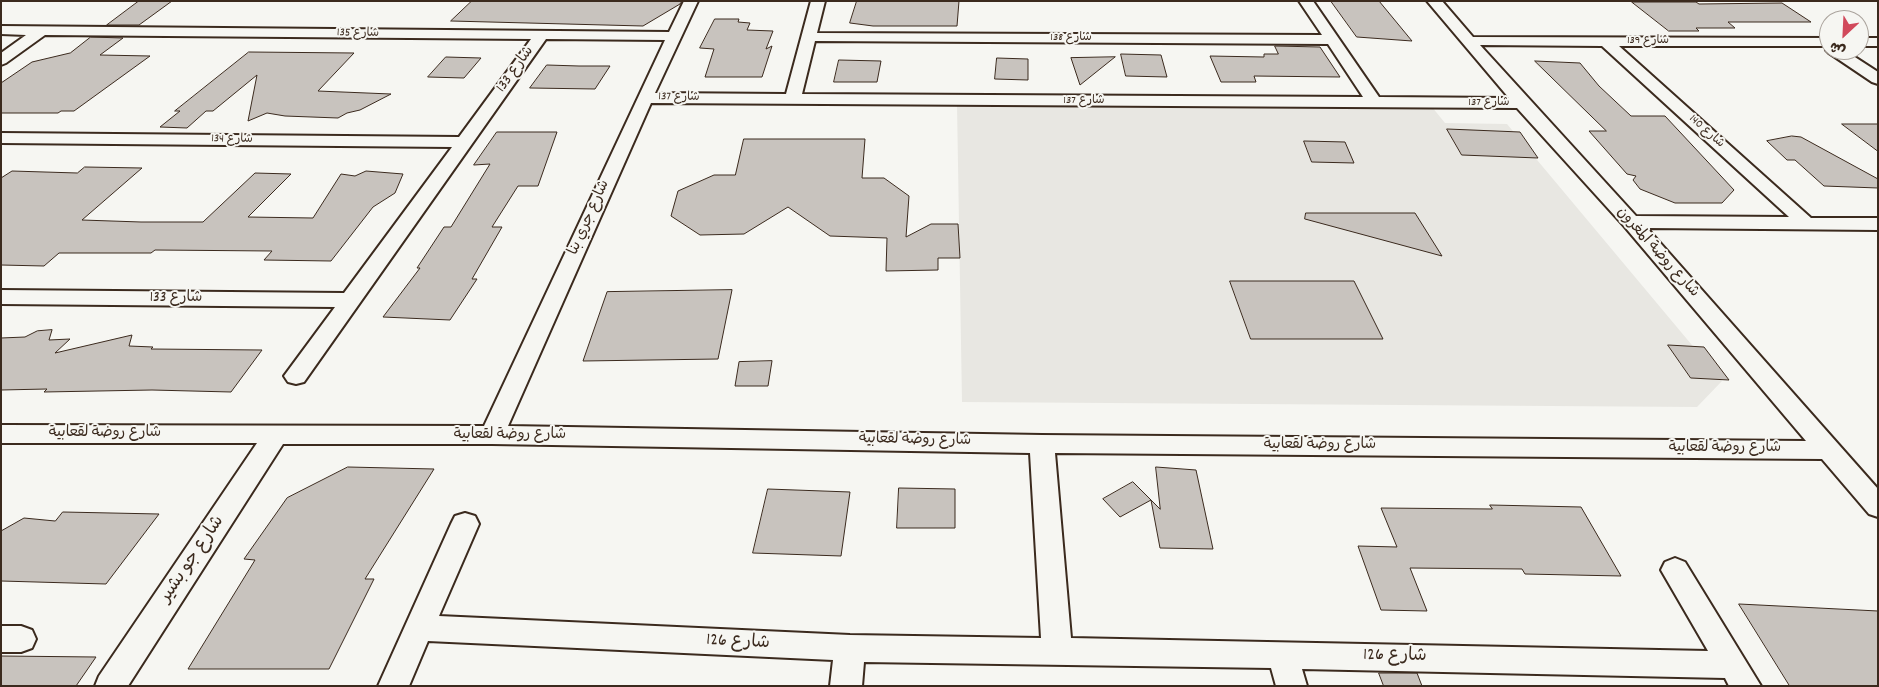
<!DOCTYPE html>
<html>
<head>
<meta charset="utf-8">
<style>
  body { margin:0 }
  #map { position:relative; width:1879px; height:687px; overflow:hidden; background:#f6f6f2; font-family:Dekko,"Playpen Sans Arabic",sans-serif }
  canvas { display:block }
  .frame { position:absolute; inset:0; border:2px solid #3b2a1e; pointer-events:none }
  .north { position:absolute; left:1819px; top:10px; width:50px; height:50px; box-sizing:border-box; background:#f6f6f2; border:1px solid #aba49d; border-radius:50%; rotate:205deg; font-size:14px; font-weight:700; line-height:20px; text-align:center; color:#3b2a1e }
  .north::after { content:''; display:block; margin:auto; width:18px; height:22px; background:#d1495b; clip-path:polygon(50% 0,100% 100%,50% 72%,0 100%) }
</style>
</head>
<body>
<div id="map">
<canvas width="1879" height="687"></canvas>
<div class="frame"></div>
<div class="north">ش</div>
</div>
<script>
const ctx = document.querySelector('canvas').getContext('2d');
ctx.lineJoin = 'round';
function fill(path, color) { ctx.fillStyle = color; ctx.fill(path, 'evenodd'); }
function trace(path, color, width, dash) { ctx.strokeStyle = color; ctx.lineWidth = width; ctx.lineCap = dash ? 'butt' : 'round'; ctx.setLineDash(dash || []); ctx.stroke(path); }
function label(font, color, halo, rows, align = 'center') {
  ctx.font = font + ' Dekko,"Playpen Sans Arabic",sans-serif'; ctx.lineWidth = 4; ctx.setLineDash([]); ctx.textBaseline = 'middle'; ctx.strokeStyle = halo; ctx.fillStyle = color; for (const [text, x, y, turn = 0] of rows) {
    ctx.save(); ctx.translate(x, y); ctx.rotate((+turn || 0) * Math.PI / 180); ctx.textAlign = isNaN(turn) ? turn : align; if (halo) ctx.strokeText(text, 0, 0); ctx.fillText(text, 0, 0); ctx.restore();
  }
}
fill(new Path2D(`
  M957,105L1432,107L1445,123L1507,124L1722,381L1697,407L962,402Z`), '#e8e7e2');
const building = new Path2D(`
  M139,1H172L139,25H107Z
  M472,1H682L680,4L643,26L451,21Z
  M857,1H959L957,26H873L850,23Z
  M1331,1H1379L1412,41L1357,37Z
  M1632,2H1696L1699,4L1782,3L1811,22H1728L1735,28H1696L1699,31H1669Z
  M715,19H739L738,22L750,23L747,30L773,31L766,49L772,46L762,77H705L714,49L700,48Z
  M91,37L123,38L100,55L150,56L74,111H61L58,113H1V83L32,62L70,53Z
  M1275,46L1320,47L1340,77L1254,76L1256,82H1221L1210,56L1264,57V54H1278Z
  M249,52L354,53L318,91L391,94L360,110L347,113L338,118L285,116L267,113L248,121L257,75L213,111H206L187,128L160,127L180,111H175Z
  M1121,54L1161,55L1167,77L1126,76Z
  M446,57L481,58L464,78L428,77Z
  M1115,57L1080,85L1071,58Z
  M997,58L1028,59V80L995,79Z
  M839,60L881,61L877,82H834Z
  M1535,61L1580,63L1599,86L1631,116H1665L1734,190L1722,203H1675L1640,189L1633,180L1636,176L1627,174L1589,131H1606Z
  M547,65L579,66H610L595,89L530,88Z
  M1842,124H1878V151Z
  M1447,129L1520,132L1538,158L1462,155Z
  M497,132H557L538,186H518L492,227H502L472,279H477L450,320L383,317L420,268H417L444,227H451L490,164L474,165Z
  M1792,136L1801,137L1878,179V188L1824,186L1795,160H1787L1767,141Z
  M744,139H865L862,178H884L909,196L906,237L931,224H958L960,258H938V270L886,271L887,238L830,236L788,207L744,234L700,235L671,216L678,191L714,175H735Z
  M1304,141L1345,142L1354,163L1312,162Z
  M85,167L142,168L82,220L141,222H203L255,173L291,174L248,217L313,218L341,174L355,176L366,171L403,174L395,193L373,207L331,261L264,260L272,251L155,250L151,253H59L44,266L1,265V178L12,171L77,173Z
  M1306,213H1415L1442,256L1305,219Z
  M1230,281H1354L1383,339H1251Z
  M732,290L718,359L583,361L607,292Z
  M52,330L49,340L70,339L55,353L132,335L129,346L153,347L151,349L262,350L231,392L152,390L44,392L47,389L1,390V338L25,337L37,331Z
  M1668,345L1704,347L1729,380L1691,378Z
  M772,361L768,386H735L739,362Z
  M348,467L434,469L365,579H374L329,669H188L255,560L244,559L287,498Z
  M1156,467L1196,470L1213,549L1160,548L1151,500L1160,509Z
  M1133,482L1151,500L1120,517L1103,499Z
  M899,488L955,489V528H897Z
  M768,489L850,492L841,556L753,553Z
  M1490,505L1581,507L1621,576L1525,574L1522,569L1410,568L1427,611L1381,610L1358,546L1397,547L1381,508L1492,509Z
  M63,512L159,514L106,584L1,581V531L24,518L55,521Z
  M1739,604L1878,611V686H1790Z
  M1,656L96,657L76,686H1Z
  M1379,673H1417L1422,686H1384Z`);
fill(building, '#c8c3be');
trace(building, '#3b2a1e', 1);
const minor = new Path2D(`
  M684,1H698L655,93L786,94L811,1H825L817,33L1322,35L1299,1H1313L1379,97L1509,98L1427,1H1442L1473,37L1829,38V46H1619L1811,218H1878V230L1647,228L1878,489V517L1869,514L1822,459L1055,453L1071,638L1708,651L1661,570L1665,562L1675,558L1685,562L1761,686H1729L1725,678L1302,669L1307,686H1276L1271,668L864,662L862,686H830L833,660L428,641L409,686H378L451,524L455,516L465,513L475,516L479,524L439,616L850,635L1041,638L1030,453L492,444H283L128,686H95L99,676L257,443H1V425L484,426L665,40L546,39L304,382L296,384L288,382L284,376L335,307L1,304V290L344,293L452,147L1,143V133L459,137L531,39L45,35L6,63L1,65V53L26,35L1,34V26L669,32ZM815,41L1328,44L1363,97L802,94ZM1480,45L1602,46L1789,217L1636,216ZM651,103L1517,108L1624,226L1806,441L1042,435L508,426Z
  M1859,38H1878V46H1859Z
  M1829,47V50H1844L1878,72V84L1872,82L1829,53L1826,50Z
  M1,626H21L32,630L36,639L32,648L21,652H1Z`);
trace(minor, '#3b2a1e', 4);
fill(minor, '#f6f6f2');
label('12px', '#3b2a1e', '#f6f6f2', [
  ["شارع 135",358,34,1],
  ["شارع 138",1071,38],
  ["شارع 139",1648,41],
  ["شارع 137",679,98,1],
  ["شارع 137",1084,101],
  ["شارع 137",1489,103],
  ["شارع 140",1706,132,42],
  ["شارع 134",232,140,1]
]);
label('15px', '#3b2a1e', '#f6f6f2', [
  ["شارع 133",516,70,-54],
  ["شارع جري بنا",590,218,-66],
  ["شارع روضة المغرون",1657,253,48],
  ["شارع 133",176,299],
  ["شارع روضة لقعابية",105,434],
  ["شارع روضة لقعابية",510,436],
  ["شارع روضة لقعابية",915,441,1],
  ["شارع روضة لقعابية",1320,446],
  ["شارع روضة لقعابية",1725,449]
]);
label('18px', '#3b2a1e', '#f6f6f2', [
  ["شارع جو بشير",193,560,-56],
  ["شارع 126",738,643,3],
  ["شارع 126",1395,657,1]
]);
</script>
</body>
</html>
